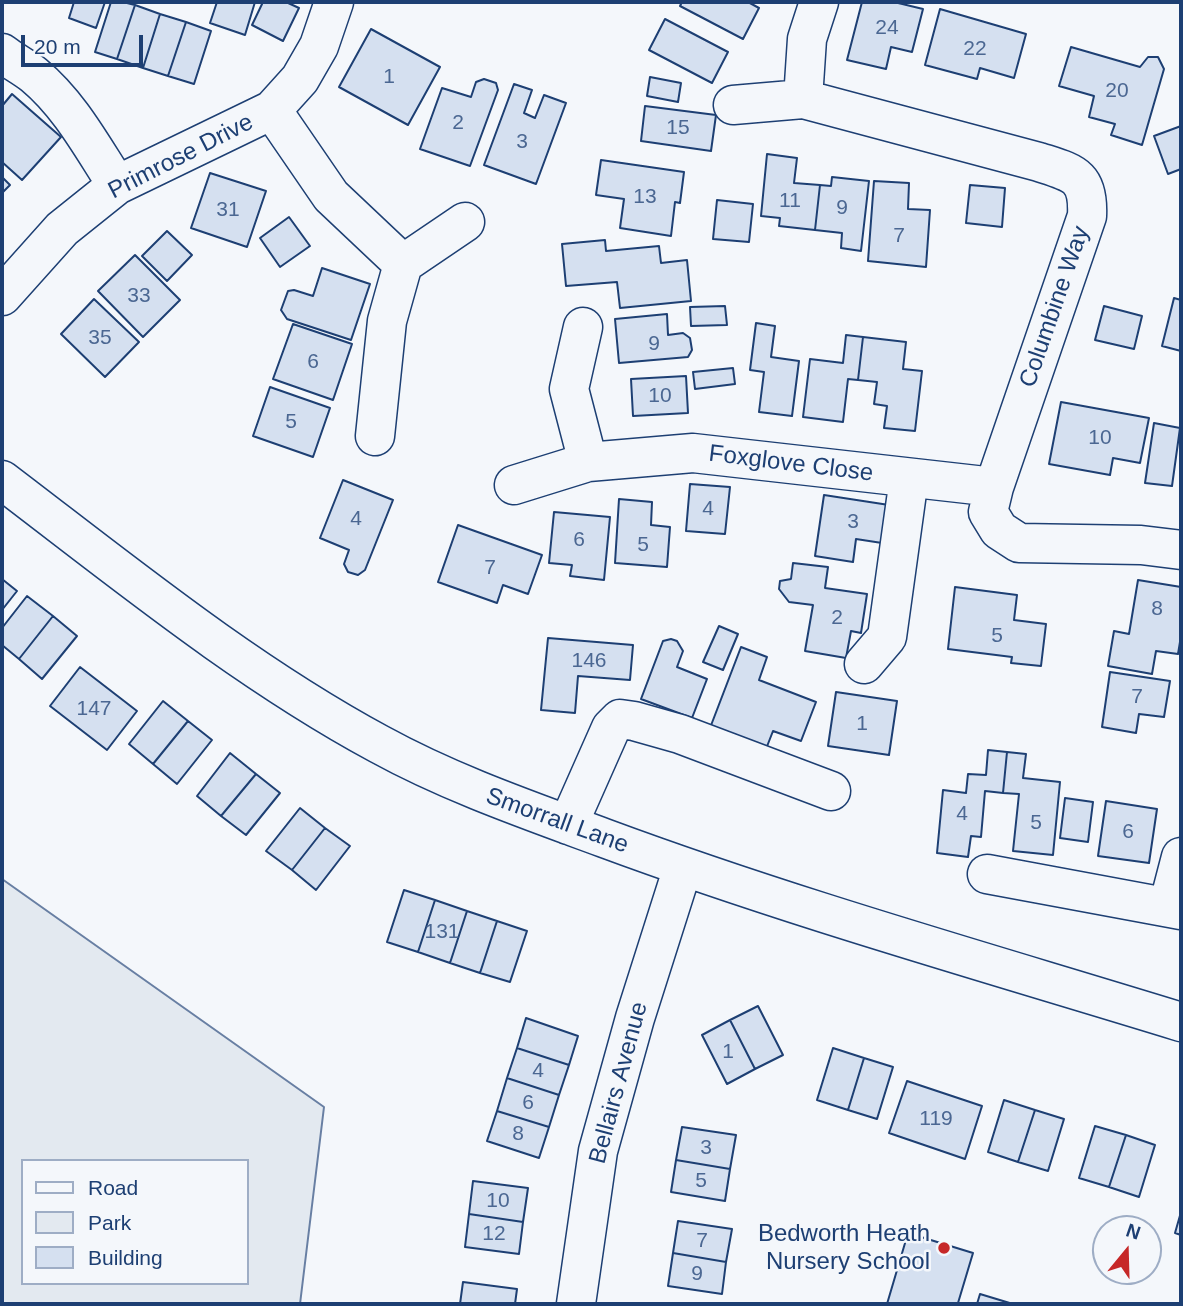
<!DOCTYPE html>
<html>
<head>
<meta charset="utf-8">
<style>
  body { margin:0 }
  #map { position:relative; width:1183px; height:1306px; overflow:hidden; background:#f4f7fb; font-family:Helvetica,sans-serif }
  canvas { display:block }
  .frame { position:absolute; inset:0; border:4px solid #1d3f73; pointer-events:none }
  .legend { position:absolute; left:21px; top:1159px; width:228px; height:126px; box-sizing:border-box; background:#f4f7fb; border:2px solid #9eadc5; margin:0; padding:9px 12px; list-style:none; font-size:21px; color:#1d3f73 }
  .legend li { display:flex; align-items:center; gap:14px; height:35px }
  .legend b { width:35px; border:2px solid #9eadc5 }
  .north { position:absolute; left:1092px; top:1215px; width:70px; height:70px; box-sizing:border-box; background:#f4f7fb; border:2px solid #9eadc5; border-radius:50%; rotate:19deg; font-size:19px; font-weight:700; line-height:28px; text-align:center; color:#1d3f73 }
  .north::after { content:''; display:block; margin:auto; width:24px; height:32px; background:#c62828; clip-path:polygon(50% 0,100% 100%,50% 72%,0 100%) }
  .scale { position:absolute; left:21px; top:35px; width:122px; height:32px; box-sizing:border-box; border:4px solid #1d3f73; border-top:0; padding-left:9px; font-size:21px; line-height:24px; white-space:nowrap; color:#1d3f73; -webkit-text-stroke:5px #f4f7fb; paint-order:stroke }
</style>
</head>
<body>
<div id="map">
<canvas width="1183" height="1306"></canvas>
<div class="frame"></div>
<ul class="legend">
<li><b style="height:9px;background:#f4f7fb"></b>Road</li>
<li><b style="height:19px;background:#e3e9f0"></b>Park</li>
<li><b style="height:19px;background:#d5e0f0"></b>Building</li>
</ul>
<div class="north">N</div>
<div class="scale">20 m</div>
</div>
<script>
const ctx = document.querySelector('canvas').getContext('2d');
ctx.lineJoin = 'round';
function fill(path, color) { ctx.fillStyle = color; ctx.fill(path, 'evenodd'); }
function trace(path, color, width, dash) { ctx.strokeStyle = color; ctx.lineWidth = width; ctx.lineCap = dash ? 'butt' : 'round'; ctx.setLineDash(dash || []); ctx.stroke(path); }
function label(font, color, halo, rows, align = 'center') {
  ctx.font = font + ' Helvetica,sans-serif'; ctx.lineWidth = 5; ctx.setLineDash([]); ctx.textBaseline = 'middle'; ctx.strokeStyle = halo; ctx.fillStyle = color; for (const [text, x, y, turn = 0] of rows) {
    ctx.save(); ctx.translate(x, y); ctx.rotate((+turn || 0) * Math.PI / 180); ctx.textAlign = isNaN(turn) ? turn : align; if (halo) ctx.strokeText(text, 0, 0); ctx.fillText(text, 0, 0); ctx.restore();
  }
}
const green = new Path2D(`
  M2,879L324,1107L300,1304H2ZM23,1161H247V1283H23Z`);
fill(green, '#e3e9f0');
trace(green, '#687fa3', 2);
const building = new Path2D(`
  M74,2H105L96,28L69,18Z
  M111,2H123L135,5L117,59L95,52Z
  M217,2H255L245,35L210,23Z
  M263,2H286L299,8L283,41L252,25Z
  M682,2H748L759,8L743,39L680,6Z
  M862,2H894L923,9L912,52L891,47L886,69L847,60Z
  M135,5L160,14L143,68L117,59Z
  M940,9L1026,34L1014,78L980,68L977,79L925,65Z
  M160,14L186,22L168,76L143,68Z
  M665,19L728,52L712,83L649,50Z
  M186,22L211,31L194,84L168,76Z
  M371,29L440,67L408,125L339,87Z
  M1071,47L1140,67L1148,57H1158L1164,69L1142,145L1111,135L1115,124L1089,117L1094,96L1059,86Z
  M650,77L681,83L678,102L647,96Z
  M484,79L496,83L498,90L470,166L420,149L442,88L471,97L476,82Z
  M514,84L532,90L524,113L535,118L544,95L566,103L536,184L484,165Z
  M12,94L61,137L22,180L2,162V106Z
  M645,106L716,115L711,151L641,141Z
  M1181,126V169L1168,174L1154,136Z
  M767,154L797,158L794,183L820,185L815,230L779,226L780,218L761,216Z
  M601,160L684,172L680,203L675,202L671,236L620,228L624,199L596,195Z
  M210,173L266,191L247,247L191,228Z
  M2,177L10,185L2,193Z
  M832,177L869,181L861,251L841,248L842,233L815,230L820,185L831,186Z
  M874,181L909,183L908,209L930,210L926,267L868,261Z
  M970,185L1005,188L1002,227L966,223Z
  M717,200L753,204L749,242L713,239Z
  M289,217L310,246L280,267L260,238Z
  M167,231L192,255L167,281L142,256Z
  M605,240L606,251L659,246L661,263L687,260L691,301L620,308L617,282L566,286L562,244Z
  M135,255L180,300L143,337L98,291Z
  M322,268L370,284L351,340L287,319L281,310L288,291L294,290L313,296Z
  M1174,298L1181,300V351L1162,346Z
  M94,299L139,342L105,377L61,334Z
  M725,306L727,325L691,326L690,307Z
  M1104,306L1142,316L1134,349L1095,340Z
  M667,314L668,335L683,333L690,338L692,350L688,357L619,363L615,319Z
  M756,323L775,326L771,357L799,361L792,416L759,412L764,372L750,370Z
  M293,324L352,344L333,400L273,379Z
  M846,335L863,337L858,380L848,379L843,422L803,417L810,359L843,363Z
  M863,337L906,342L903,369L922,371L915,431L884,428L887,406L874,404L877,382L858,380Z
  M733,368L735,384L695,389L693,372Z
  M686,376L688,413L633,416L631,379Z
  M270,387L330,408L313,457L253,436Z
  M1061,402L1149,418L1140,463L1113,458L1110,475L1049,464Z
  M1154,423L1180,428L1172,486L1145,483Z
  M343,480L393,500L365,570L358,575L348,572L344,564L349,550L320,538Z
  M690,484L730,487L725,534L686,531Z
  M824,495L889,505L882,543L856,539L853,562L815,556Z
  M619,499L652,502L651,525L670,527L667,567L615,563Z
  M554,512L610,517L604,580L570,576L572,565L549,563Z
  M458,525L542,555L528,594L503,585L497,603L438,582Z
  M793,563L828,567L825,588L867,594L861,633L851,631L846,658L805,651L813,605L789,602L779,589L780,581L791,579Z
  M2,579L17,591L2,610Z
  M1138,580L1181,587V636L1178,654L1156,651L1152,674L1108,666L1114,631L1129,634Z
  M955,587L1017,595L1014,620L1046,624L1041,666L1011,663L1012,657L948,649Z
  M27,596L53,616L19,659L2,645V628Z
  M53,616L77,636L42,679L19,659Z
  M719,626L738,634L723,670L703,662Z
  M548,638L633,645L630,680L578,676L575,713L541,710Z
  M671,639L677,641L683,651L677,667L707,679L692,718L641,699L663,641Z
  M741,647L767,657L759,680L816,702L801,741L773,731L766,749L710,728Z
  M80,667L137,711L107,750L50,706Z
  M1110,672L1170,681L1164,717L1139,714L1136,733L1102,727Z
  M836,692L897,701L889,755L828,746Z
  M163,701L188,721L153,764L129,744Z
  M188,721L212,740L177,784L153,764Z
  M988,750L1007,752L1003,793L985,791L981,837L971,836L968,857L937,853L943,790L966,793L968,774L986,775Z
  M1007,752L1026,754L1023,778L1060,782L1053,855L1013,851L1019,794L1003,793Z
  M230,753L256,774L221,816L197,796Z
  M256,774L280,793L246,835L221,816Z
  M1065,798L1093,802L1088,842L1060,838Z
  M1106,801L1157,809L1149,863L1098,856Z
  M300,808L325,828L292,870L266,851Z
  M325,828L350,846L316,890L292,870Z
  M404,890L435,900L418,952L387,942Z
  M435,900L467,911L450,963L418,952Z
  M467,911L497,921L480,973L450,963Z
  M497,921L527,931L510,982L480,973Z
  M758,1006L783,1055L755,1069L730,1020Z
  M526,1018L578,1036L569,1065L517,1048Z
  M730,1020L755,1069L727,1084L702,1035Z
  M517,1048L569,1065L559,1095L507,1078Z
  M833,1048L864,1058L848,1110L817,1100Z
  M864,1058L893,1067L877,1119L848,1110Z
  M507,1078L559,1095L549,1127L497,1111Z
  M907,1081L982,1106L965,1159L889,1133Z
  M1004,1100L1035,1110L1018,1162L988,1152Z
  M1035,1110L1064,1119L1048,1171L1018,1162Z
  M497,1111L549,1127L539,1158L487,1141Z
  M1095,1126L1126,1135L1109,1187L1079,1178Z
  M682,1127L736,1135L730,1169L676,1160Z
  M1126,1135L1155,1145L1139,1197L1109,1187Z
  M676,1160L730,1169L725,1201L671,1192Z
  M473,1181L528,1188L523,1222L469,1214Z
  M1181,1212V1235L1175,1233Z
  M469,1214L523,1222L519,1254L465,1247Z
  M678,1221L732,1229L726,1262L673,1253Z
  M908,1233L973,1253L958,1303L961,1304H887Z
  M673,1253L726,1262L722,1294L668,1286Z
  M463,1282L517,1289L515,1304H460Z
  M980,1294L1013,1304H977Z`);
fill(building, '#d5e0f0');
trace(building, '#1d3f73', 2);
const minor = new Path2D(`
  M2,53C12,61 24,67 34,75C70,105 92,147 117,185
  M803,99L807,39L819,2
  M733,105L803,99L1039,162C1073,173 1089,175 1087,216L994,487L988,512L999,530L1019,543L1141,545L1181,550
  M272,110L331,196L403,264
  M2,296L62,229L117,185L272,110L300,79L319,46L334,2
  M583,327L569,389L588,462
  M375,436L387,321L403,264L465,222
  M2,480C123,572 244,671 379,744C450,783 528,810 604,838C793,908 989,963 1181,1022
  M514,485L588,462L693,453L994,487
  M864,664L887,637L909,478
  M568,825L611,728L620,719L634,721L680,734L831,791
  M987,874L1181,910
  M1168,907L1181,857
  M576,1304L598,1151L635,1018L683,867`);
trace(minor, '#1d3f73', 41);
trace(minor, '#f4f7fb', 38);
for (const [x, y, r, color] of [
  [944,1248,7,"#c62828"]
]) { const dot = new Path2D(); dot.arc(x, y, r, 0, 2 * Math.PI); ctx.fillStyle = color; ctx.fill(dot); trace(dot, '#f4f7fb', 2.5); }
label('21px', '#4b6792', null, [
  ["24",887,28],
  ["22",975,49],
  ["1",389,77],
  ["20",1117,91],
  ["2",458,123],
  ["15",678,128],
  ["3",522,142],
  ["13",645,197],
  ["11",790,201],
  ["9",842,208],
  ["31",228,210],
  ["7",899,236],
  ["33",139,296],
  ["35",100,338],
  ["9",654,344],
  ["6",313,362],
  ["10",660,396],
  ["5",291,422],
  ["10",1100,438],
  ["4",708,509],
  ["4",356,519],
  ["3",853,522],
  ["6",579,540],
  ["5",643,545],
  ["7",490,568],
  ["8",1157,609],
  ["2",837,618],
  ["5",997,636],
  ["146",589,661],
  ["7",1137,697],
  ["147",94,709],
  ["1",862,724],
  ["4",962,814],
  ["5",1036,823],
  ["6",1128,832],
  ["131",442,932],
  ["1",728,1052],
  ["4",538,1071],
  ["6",528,1103],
  ["119",936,1119],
  ["8",518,1134],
  ["3",706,1148],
  ["5",701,1181],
  ["10",498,1201],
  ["12",494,1234],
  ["7",702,1241],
  ["9",697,1274]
]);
label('24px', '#1d3f73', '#f4f7fb', [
  ["Primrose Drive",181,157,-27],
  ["Columbine Way",1055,307,-71],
  ["Foxglove Close",791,464,7],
  ["Smorrall Lane",557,821,20],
  ["Bellairs Avenue",619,1083,-75]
]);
label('24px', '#1d3f73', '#f4f7fb', [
  ["Bedworth Heath",930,1234],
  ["Nursery School",930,1262]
], 'right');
</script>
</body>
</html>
